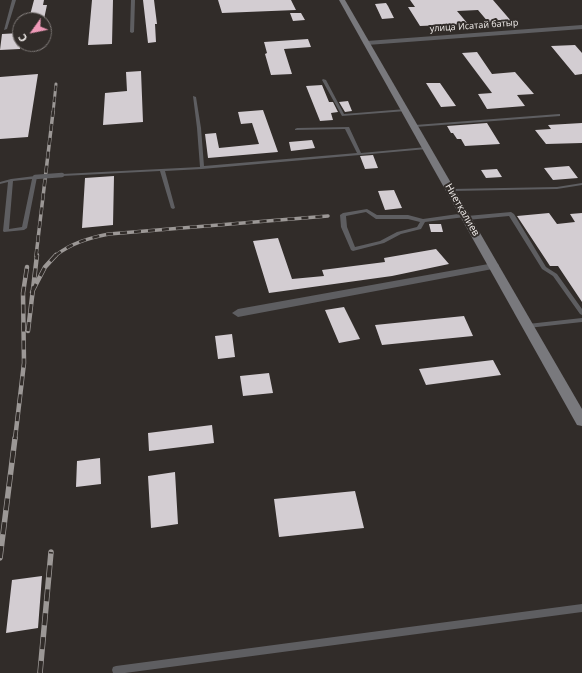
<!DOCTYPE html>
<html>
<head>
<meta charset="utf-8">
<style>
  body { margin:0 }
  #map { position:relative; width:582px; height:673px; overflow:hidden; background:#312c29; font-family:"Open Sans",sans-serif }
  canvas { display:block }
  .north { position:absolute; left:12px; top:12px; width:40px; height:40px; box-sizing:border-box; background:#312c29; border:1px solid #7e7977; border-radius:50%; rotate:237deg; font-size:11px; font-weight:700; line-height:16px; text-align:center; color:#f1edeb }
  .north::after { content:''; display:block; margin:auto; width:14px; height:18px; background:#ef9ab8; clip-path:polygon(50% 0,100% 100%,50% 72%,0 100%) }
</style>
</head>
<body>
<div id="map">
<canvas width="582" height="673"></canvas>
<div class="north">С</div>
</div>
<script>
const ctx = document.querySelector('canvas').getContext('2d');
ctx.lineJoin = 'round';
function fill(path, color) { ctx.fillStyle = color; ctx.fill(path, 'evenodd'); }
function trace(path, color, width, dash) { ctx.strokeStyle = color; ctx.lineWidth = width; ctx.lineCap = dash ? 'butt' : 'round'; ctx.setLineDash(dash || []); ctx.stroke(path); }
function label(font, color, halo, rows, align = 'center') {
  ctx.font = font + ' "Open Sans",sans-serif'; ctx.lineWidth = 4; ctx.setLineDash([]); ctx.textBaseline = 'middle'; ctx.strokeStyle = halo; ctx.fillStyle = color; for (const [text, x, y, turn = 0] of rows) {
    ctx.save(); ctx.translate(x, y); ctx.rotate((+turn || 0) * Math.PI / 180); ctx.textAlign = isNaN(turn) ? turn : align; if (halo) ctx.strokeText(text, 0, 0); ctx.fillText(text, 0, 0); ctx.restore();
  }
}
fill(new Path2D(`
  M34,0H44L43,5H47L44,19H29Z
  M92,0H113L112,44L88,45Z
  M143,0H154L157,24H155L156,42L148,43Z
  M218,0H291L296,10L222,13Z
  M410,0H493L512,22L489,23L478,10L457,11L468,24L420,26L408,7H415Z
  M386,3L388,6L394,18L382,19L375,4Z
  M290,13H301L305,20L293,21Z
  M20,33V49L0,50L2,34Z
  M308,39L311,47L284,49L292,74L271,75L265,54L267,53L264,42Z
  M575,45L582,53V74L575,75L551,46Z
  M477,52L492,74L515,72L534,94L517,95L525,106L487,109L478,94L492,93L462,53Z
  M141,71L143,122L103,125L105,93L127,91L126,72Z
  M38,74L28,137L0,139V77Z
  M426,83H440L456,106L441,107Z
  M322,85L329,102H333L338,112L331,113L333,120L320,121L306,86Z
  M348,101L352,111L345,112L339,102Z
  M263,110L278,152L208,158L205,134L216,133L219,148L259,144L252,123L241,124L238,112Z
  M487,123L500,144L465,146L461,139H457L453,133H451L447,126Z
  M582,123V143L546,144L535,130L551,129L548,125Z
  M312,140L315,148L291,151L289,142Z
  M373,155L378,168L365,169L360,156Z
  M569,166L578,178L553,180L544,168Z
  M497,169L502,177L486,178L481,170Z
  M114,176L113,225L82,228L85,178Z
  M394,190L402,208L385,210L378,191Z
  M549,213L557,224L575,222L570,214L582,213V302L558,266H550L517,216Z
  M429,224H441L443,232H431Z
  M278,238L292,279L324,276L322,270L385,262L384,258L436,249L449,264L392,276L269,293L253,241Z
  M344,307L360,339L339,343L325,310Z
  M464,316L473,336L382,345L375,325Z
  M232,334L235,357L218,359L215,336Z
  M493,360L501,375L426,385L419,369Z
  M269,373L273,393L243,396L240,376Z
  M212,425L214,443L149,451L148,433Z
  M100,458L101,484L76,487L77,461Z
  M175,472L178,524L151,528L148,476Z
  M355,491L364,528L279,537L274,499Z
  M42,576L38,628L6,633L12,580Z`), '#d3cdd2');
fill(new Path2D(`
  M12,0H16L7,29L4,30Z
  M131,0H135L134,32L132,33L130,32Z
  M323,79L326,80L344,114L406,109L408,110L406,111L342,116L322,80Z
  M193,96L196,97L201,128L204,166L357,153L345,129L295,130V129L297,128L349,127L361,153L427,147L429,148L427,149L202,169L165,171L175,208L173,209L171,208L160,171L62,176L60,175L62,174L200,167L197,128Z
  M559,114H560V116L415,127L413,126L415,125Z
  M35,176L37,177L27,228L24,230L4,232L3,231L8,182L0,184V182L11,179ZM32,179L22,227L9,229L13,181Z
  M582,183V185L557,189L451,191L449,190L451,189L557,187Z
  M367,209L377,215H408L423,219L465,213L468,215L465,217L425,222L421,229L401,234L384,243L353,251L351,250L341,227L340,215L343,213ZM366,212L376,219H408L420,222L417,227L397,232L380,241L355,247L347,227L346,216Z
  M511,212L514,214L546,267L557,274L582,309V315L580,314L553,276L542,269L509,216L467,220L464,218L467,216Z
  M582,318V322L528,328L525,326L528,324Z
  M582,604V612L125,673H113L112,670L113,667L116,666Z`), '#5e5e61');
fill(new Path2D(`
  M582,25V29L367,45L363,43L367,41Z
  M494,263L498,264L499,266L498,268L238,317L232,313L238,309Z`), '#5e5e61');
fill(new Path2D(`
  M339,0H345L582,409V426L577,425Z`), '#79797d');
const railFar3 = new Path2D(`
  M53,113L56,84`);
const railFar2 = new Path2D(`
  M36,256L53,112
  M55,256C71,243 89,238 109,234L328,216`);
const railFar1 = new Path2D(`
  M32,292L45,267L56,255
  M28,331L37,255
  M15,439L24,363L23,293L27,267`);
const rail = new Path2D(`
  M0,558L15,438
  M40,673L51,552`);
trace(railFar3, '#9c9896', 3);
trace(railFar2, '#9c9896', 3.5);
trace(railFar1, '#9c9896', 4.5);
trace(rail, '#9c9896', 5.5);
trace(railFar3, '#312c29', 2, [5.5]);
trace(railFar2, '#312c29', 2.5, [7]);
trace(railFar1, '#312c29', 3, [9]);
trace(rail, '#312c29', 4, [12]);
trace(new Path2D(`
  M35,177L62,175`), '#5e5e61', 4.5);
label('9px', '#f1edeb', '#312c29', [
  ["улица Исатай батыр",474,26,-4]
]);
label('10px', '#f1edeb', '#312c29', [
  ["Ниетқалиев",462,210,60]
]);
</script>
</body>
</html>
